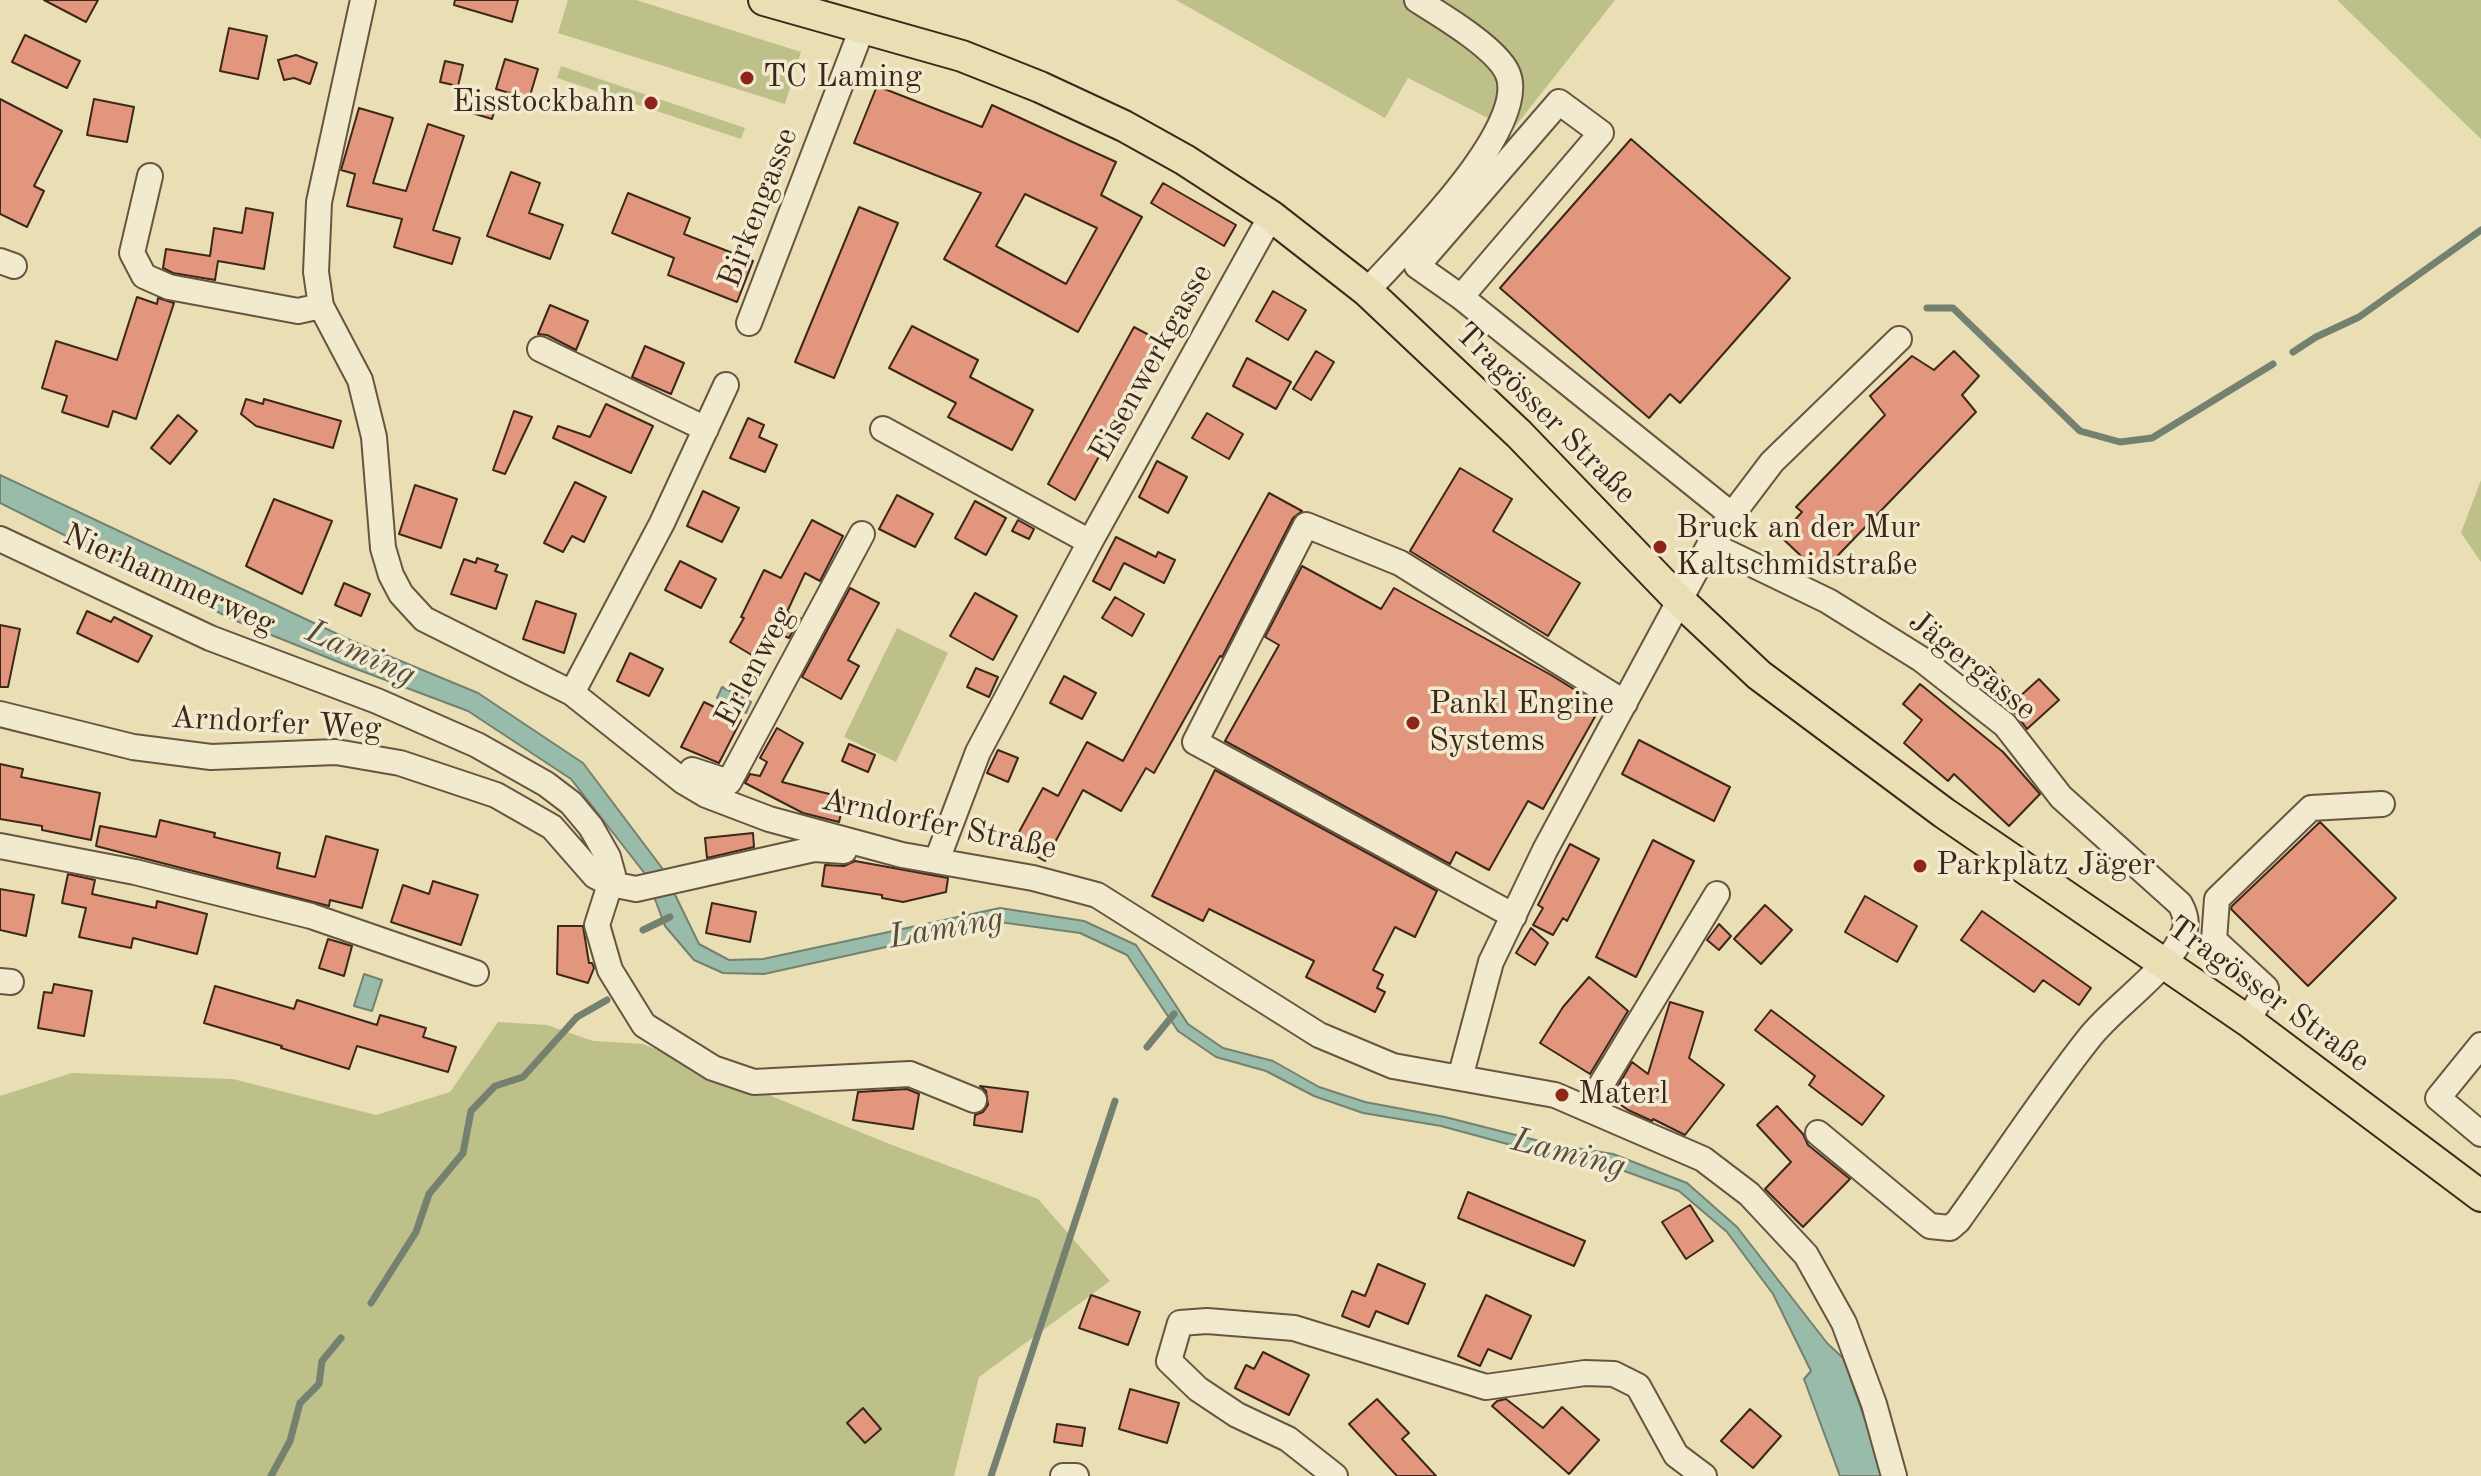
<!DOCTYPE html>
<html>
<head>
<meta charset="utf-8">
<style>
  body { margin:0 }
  canvas { display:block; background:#eadeb4 }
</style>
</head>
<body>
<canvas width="2481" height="1476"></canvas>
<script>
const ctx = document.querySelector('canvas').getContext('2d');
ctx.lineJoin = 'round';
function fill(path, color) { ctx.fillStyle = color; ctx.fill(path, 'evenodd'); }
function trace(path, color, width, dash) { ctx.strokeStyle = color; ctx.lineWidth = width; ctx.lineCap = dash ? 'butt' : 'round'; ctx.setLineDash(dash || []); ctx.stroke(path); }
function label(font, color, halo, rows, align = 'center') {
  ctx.font = font + ' "Old Standard TT",serif'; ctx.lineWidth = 7; ctx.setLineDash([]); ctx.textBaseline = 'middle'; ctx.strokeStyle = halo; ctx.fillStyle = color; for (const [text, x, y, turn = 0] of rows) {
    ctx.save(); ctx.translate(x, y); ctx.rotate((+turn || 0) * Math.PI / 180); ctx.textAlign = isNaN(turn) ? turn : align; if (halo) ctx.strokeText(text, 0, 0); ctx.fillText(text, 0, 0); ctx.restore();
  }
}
fill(new Path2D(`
  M568,0H636L801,52L785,104L558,33Z
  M1176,0H1615L1510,133L1496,122L1408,78L1385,118Z
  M2337,0H2481V139Z
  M561,66L745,128L741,139L557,78Z
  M2481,480V562L2461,533Z
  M897,628L948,653L896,762L844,737Z
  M498,1022L547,1025L593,1041L643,1044L892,1145L1038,1199L1110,1281L979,1377L954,1476H0V1096L72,1073L233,1079L376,1115L450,1092Z`), '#bdc089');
const water = new Path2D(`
  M0,475L350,640L478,693L583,763L662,868L699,944L729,960L763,959L1000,908L1084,921L1136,945L1188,1024L1223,1048L1273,1061L1319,1087L1365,1102L1445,1117L1551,1144L1613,1154L1687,1183L1737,1227L1827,1343L1843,1358L1885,1476H1840L1804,1379L1811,1371L1773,1294L1727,1232L1679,1191L1608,1165L1548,1155L1441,1126L1363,1113L1314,1096L1266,1071L1216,1057L1178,1031L1127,955L1080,933L999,922L764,974L723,973L694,960L665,926L646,875L571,779L468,711L351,667L234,620L0,503Z
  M722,687L751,702L746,713L717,698Z
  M364,974L382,980L372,1011L354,1006Z`);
fill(water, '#98bca9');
trace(water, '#748070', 2);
trace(new Path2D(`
  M1927,308H1953L2080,431L2120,442L2152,438L2273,364
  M2293,352L2316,337L2359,317L2481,230
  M643,930L670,917
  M1147,1047L1174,1014
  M371,1303L416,1232L429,1194L463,1153L471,1111L495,1086L523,1077L577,1017L607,1000
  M271,1476L290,1441L300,1403L319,1384L322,1361L341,1338
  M991,1476L1115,1101`), '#748070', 7);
const building = new Path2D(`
  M44,0H98L86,22Z
  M455,0H518L512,22L454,5Z
  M229,28L267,36L258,79L220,71Z
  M25,35L80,61L67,88L12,62Z
  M296,55L317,63L310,84L294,78L284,80L278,60Z
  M505,59L538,69L529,99L496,89Z
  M445,61L463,65L458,86L440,82Z
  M877,86L982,127L992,105L1116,162L1101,195L1142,217L1078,332L944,259L981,193L854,143ZM1025,194L1097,228L1066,284L996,246Z
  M468,93L497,102L492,119L462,110Z
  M0,99L62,131L34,186L44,191L27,227L0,214Z
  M94,99L134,107L127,142L87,135Z
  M359,108L393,118L373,183L406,191L428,124L464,136L433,230L460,238L452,264L394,247L402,219L347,206L355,174L341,170Z
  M1631,139L1790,278L1680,403L1670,394L1649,418L1500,288Z
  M511,172L540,183L529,213L563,225L550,259L487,236Z
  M1163,183L1236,225L1224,246L1151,203Z
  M628,193L690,218L684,234L753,261L737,302L668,275L674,258L612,233Z
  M859,207L898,223L834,378L795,362Z
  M246,208L273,213L264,269L218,261L215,280L173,273L163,268L166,249L210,256L214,228L242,233Z
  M1273,291L1306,310L1288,340L1256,321Z
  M137,297L157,304L158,298L174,303L136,419L113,411L108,427L62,412L67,396L42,388L56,341L117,360Z
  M550,305L588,321L576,350L547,335L538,334Z
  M912,326L978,360L970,377L1033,410L1012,450L948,417L956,403L889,368Z
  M1134,327L1162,342L1075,500L1048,484Z
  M645,346L684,363L671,394L632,377Z
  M1316,351L1334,362L1311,400L1293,389Z
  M1954,351L1979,376L1962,395L1976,412L1820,574L1780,536L1802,512L1796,507L1885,415L1870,396L1912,356L1934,370Z
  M1247,358L1291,382L1276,409L1233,386Z
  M246,399L263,404L264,399L341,421L333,448L256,426L241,414Z
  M606,404L653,426L631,473L553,438L558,426L590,437Z
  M514,411L532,417L505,474L493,470Z
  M1207,413L1243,434L1229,459L1192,438Z
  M178,415L197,431L170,464L151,448Z
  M748,418L764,425L759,437L777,445L765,472L730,458Z
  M1157,461L1187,477L1168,513L1139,497Z
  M1460,468L1512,499L1493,531L1580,583L1548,636L1410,551Z
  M575,482L606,497L584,542L572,536L563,552L544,543Z
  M415,485L457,499L441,548L399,534Z
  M703,491L739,508L722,542L687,526Z
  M1269,493L1302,511L1293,518L1222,657L1220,656L1154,773L1146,768L1121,811L1083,790L1045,861L1013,843L1043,788L1058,796L1087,742L1123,761Z
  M897,495L933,514L915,547L879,529Z
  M274,499L332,521L302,594L246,566Z
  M975,501L1006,518L986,555L955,538Z
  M812,520L843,536L820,581L805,573L787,612L800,618L789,638L771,630L755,657L730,642L744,618L741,617L764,570L781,578Z
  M1018,520L1034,529L1029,539L1012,531Z
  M1116,537L1156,557L1158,552L1175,560L1164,583L1124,563L1110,590L1093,581Z
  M477,558L498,565L495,571L507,575L496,609L451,594L464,559L476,563Z
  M680,561L716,579L701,608L665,590Z
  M1302,566L1381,609L1394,588L1551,675L1601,706L1543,809L1528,801L1489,870L1456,852L1450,864L1225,741L1279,645L1265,637Z
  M344,583L370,594L361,616L335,605Z
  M850,588L879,603L848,660L859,666L841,699L802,677Z
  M975,593L1017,616L993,660L950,636Z
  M1115,597L1144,614L1132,636L1102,618Z
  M536,601L576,614L564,653L523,639Z
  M87,611L111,622L114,617L152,636L138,662L77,633Z
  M0,625L20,629L8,687H0Z
  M630,653L663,669L649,696L617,681Z
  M1990,667L2018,698L2039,679L2059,700L2027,729L2015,713L1974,681Z
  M976,668L998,677L989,697L967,687Z
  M1064,676L1096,693L1082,719L1050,703Z
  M1920,684L2003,752L2040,794L2009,826L1954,774L1948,781L1904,743L1922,720L1903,704Z
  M704,702L741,720L719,763L681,747Z
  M777,728L803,743L782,782L845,798L839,822L803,813L745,783L750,774L760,776L767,762L760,758Z
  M1639,740L1730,787L1714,821L1622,774Z
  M849,744L875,755L868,772L842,761Z
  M998,750L1018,758L1008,782L987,773Z
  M0,764L23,769L21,777L100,793L91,840L42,830V826L0,819Z
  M1215,770L1437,891L1415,937L1395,927L1373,970L1383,975L1377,988L1385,992L1375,1012L1306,977L1314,961L1209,909L1203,921L1152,896Z
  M160,820L215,833L214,837L280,853L277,868L315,877L326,836L378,850L362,908L330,900L329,906L96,846L100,826L156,837Z
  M2320,822L2396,898L2308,986L2231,909L2232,906Z
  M753,833L754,847L707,858L705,838Z
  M1653,840L1694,861L1636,977L1596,957Z
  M1570,844L1599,859L1567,921L1563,918L1553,935L1533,925L1543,908L1538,905Z
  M855,861L948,878L946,892L903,902L882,898V895L822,886L825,865L844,866Z
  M68,874L95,880L92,894L156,908L157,901L207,914L197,954L133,938L131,948L79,937L86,908L62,903Z
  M433,881L478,895L461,945L391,922L403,885L429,894Z
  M0,889L34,895L26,936L0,930Z
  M1865,896L1917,926L1897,962L1845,932Z
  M712,903L756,912L750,942L706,933Z
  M1765,905L1792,930L1761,964L1734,939Z
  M1982,911L2091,988L2079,1005L2043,980L2034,992L1961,940Z
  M1719,924L1731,936L1719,950L1707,940Z
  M558,926H583L589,963H592L594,968L588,983L557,974Z
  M1531,928L1548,943L1535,965L1516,953Z
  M328,939L352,946L344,976L319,968Z
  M1589,977L1628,1011L1590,1074L1540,1043L1563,1007Z
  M54,984L92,991L84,1036L38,1028L44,992L52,993Z
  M215,986L294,1009L297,1000L377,1025L380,1015L426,1028L423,1037L456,1047L448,1072L357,1046L349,1069L281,1048L282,1046L204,1023Z
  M1670,1002L1703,1012L1689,1058L1724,1085L1685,1135L1653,1119L1652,1121L1628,1110L1611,1098L1632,1062L1648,1074Z
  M1771,1010L1884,1096L1862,1125L1809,1085L1815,1076L1755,1030Z
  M980,1086L1028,1092L1022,1132L974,1125L975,1115L983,1112L988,1105L986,1091Z
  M907,1089L919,1094L913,1129L853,1120L858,1092Z
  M1777,1106L1803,1134L1808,1145L1850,1179L1803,1227L1765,1189L1791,1162L1757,1125Z
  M1468,1192L1585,1241L1574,1266L1458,1218Z
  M1690,1205L1713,1241L1686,1259L1662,1222Z
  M1378,1264L1425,1284L1408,1324L1376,1311L1369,1327L1342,1316L1352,1291L1365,1296Z
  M1091,1295L1140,1312L1128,1345L1079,1328Z
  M1486,1295L1531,1316L1511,1359L1488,1349L1480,1366L1458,1356Z
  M1263,1352L1309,1375L1289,1415L1235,1388L1246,1365L1254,1369Z
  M1130,1389L1179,1403L1167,1443L1119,1429Z
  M1377,1399L1409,1433L1402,1439L1436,1476H1397L1349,1424Z
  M1506,1399L1543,1428L1562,1407L1599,1440L1569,1474L1492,1406L1497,1401Z
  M863,1408L881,1429L865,1443L847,1423Z
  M1750,1409L1781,1436L1753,1468L1721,1441Z
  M1057,1424L1085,1428L1082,1446L1054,1442Z`);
fill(building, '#e2967d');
trace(building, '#3d271a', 2);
const minor = new Path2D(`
  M363,0L319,202L316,272L321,306L360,380L374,437L383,548L391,575L401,594L424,619L572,693L684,782L706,795L769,819L902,855L1033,878L1097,895L1319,1035L1393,1066L1555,1095L1703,1159L1749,1194L1806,1255L1844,1323L1874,1404L1894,1476
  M150,176L132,253L144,276L169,287L298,311L321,306
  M0,261L14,266
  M1367,291C1402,252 1533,125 1507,72C1495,47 1441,15 1417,0
  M1461,297L1417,266L1559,102L1601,133L1461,297L1732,515
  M749,323L863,26
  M540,349L706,429
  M883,429L1090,542L1271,216
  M0,539L210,638L377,701L477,745L546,784L571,803L591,827L608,857L613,875L597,925L610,970L644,1025L713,1068L754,1082L910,1074L974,1100
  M1710,544L1828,601L1921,659L2005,725L2061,797L2180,904C2185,913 2188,922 2184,932C2169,971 2116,1004 2090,1037C2043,1096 2002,1160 1958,1221L1950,1228L1930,1226L1818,1133
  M572,693L662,523L726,385
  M0,714L133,747L211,757L336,752L400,763L496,795L552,827L595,876L611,884L636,889L814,849L844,851
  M684,782L692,770L729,782L862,534
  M0,846L135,872L311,916L476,973
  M937,860L978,752L1090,542
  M1514,916L1195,742L1306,525L1400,563L1625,703
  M0,981L11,982
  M2248,1021L2266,988L2214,940L2217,899L2311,808L2382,804
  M2481,1045L2438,1098L2481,1134
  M1460,1078L1491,962L1545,850L1710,544L1772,462L1899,339
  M1587,1108L1717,894
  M1063,1476H1076
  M1335,1476L1288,1439L1237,1415L1198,1389L1169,1361L1180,1323L1207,1321L1294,1328L1486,1387L1585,1373L1614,1374L1638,1386L1676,1455L1704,1476`);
const major = new Path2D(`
  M764,0L962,56L1040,87L1124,126L1185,160L1271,216L1367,291L1519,434L1678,599L1759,675L1944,813L2248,1021L2481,1196`);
trace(minor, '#685540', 28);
trace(major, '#3d271a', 34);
trace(minor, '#f1eace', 24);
trace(major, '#eadeb4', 30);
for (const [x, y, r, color] of [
  [747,78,8,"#8f2418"],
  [651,103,8,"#8f2418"],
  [1660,547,8,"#8f2418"],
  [1413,723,8,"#8f2418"],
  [1920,866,8,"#8f2418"],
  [1562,1095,8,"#8f2418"]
]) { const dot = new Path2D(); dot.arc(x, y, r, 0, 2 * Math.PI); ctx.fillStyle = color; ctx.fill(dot); trace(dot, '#f1eace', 3); }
label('32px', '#3d271a', '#f1eace', [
  ["TC Laming",763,78],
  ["Eisstockbahn",635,103,"right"],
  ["Bruck an der Mur",1676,529],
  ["Kaltschmidstraße",1676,566],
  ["Pankl Engine",1429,705],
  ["Systems",1429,742],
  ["Parkplatz Jäger",1936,866],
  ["Materl",1578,1095]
], 'left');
label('32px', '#3d271a', '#f1eace', [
  ["Birkengasse",759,208,-69],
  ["Eisenwerkgasse",1152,363,-61],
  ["Tragösser Straße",1545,414,45],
  ["Nierhammerweg",169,580,24],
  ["Jägergasse",1972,666,39],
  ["Erlenweg",755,667,-62],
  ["Arndorfer Weg",276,724,3],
  ["Arndorfer Straße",939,825,12],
  ["Tragösser Straße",2268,995,36]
]);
label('italic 34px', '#544c3e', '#f1eace', [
  ["Laming",360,654,24],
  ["Laming",946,929,-10],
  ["Laming",1568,1154,14]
]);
</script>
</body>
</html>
